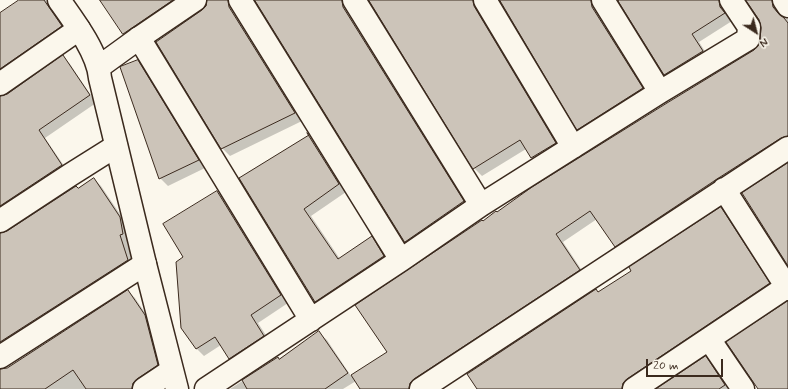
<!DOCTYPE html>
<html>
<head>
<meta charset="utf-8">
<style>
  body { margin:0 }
  #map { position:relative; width:788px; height:389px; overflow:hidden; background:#fbf7ec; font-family:Mynerve,sans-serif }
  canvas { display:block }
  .north { position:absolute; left:736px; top:12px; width:40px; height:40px; -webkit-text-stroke:3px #fbf7ec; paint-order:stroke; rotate:144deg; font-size:11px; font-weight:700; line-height:16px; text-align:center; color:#3b2a1e }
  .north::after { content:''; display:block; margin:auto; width:14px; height:18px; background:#3b2a1e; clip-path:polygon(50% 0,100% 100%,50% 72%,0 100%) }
  .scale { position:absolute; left:646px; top:359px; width:77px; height:18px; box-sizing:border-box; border:2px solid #3b2a1e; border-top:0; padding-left:5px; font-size:12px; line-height:14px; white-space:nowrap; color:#3b2a1e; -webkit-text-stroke:3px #fbf7ec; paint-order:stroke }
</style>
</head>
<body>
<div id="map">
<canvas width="788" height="389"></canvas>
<div class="north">N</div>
<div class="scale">20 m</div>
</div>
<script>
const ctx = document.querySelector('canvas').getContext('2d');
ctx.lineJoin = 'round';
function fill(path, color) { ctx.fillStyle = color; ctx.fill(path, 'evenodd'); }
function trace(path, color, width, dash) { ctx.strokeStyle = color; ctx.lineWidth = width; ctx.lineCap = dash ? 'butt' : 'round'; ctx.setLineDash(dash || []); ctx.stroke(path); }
fill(new Path2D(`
  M22,0H46L68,33L0,81V14Z
  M101,0H192L132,41L124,33Z
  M208,0H238L302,121L230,156L222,148L203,11L207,6Z
  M256,0H352L471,210L413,249L406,242Z
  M370,0H483L563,151L540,165L532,158L526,149L482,176L474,168Z
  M501,0H601L650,96L586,137L578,129Z
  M619,0H729L726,9L732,21L699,42L710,59L673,82L665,74Z
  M747,0H782L779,9L783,18L788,19V146L623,254L616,246L597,219L563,242L587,278L420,389H361L356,381L343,389H230L278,358L280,360L319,333L327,340L351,376L388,352L483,222L755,50L760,46L762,27L760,20Z
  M63,57L70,64L96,103L45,138L69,173L0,218V97L7,95Z
  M137,61L145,69L205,168L168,186L160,178L122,67Z
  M309,136L315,141L346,192L311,216L340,259L372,238L379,245L391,264L323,309L316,301L240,178Z
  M94,179L101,186L128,226L130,241L127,243L135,268L0,354V234L78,189Z
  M217,192L225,199L288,303L258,323L271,343L237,366L229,358L221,345L204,356L197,349L182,328L184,258Z
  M721,208L728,216L776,291L632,389H479L599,293L632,271Z
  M128,291L135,298L152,323L165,372L142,389H0V370L7,368Z
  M705,357L713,365L729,389H658Z`), '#0003');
const building = new Path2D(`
  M19,0H44L62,26L0,69V13Z
  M100,0H173L123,34Z
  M207,0H228L229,7L295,113L221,149L156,42L202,10L206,6Z
  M255,0H342L343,7L464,201L405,242Z
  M369,0H473L474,6L556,143L531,158L520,140L473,169Z
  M500,0H591L592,7L643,88L577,130Z
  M620,0H719L720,7L725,13L692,34L703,51L664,75L618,1Z
  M746,0H772L773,7L778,13L784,18L788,23V136L781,138L717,179L615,247L590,211L556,234L580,270L414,379L410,383L409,389H360L351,375L387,352L355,305L482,220L483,221L496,211L497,212L532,187L667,103L754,50L758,46L760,40L761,28L759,20Z
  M63,55L90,95L39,130L62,165L0,206V96L7,94Z
  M138,60L199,160L159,179L120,67Z
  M307,133L339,184L304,209L338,259L372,236L384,256L315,302L239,178L309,135Z
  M788,163V266L742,193Z
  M94,178L120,217L123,234L120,235L128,260L0,342V233L7,231L76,186L78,188Z
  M217,191L281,295L251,315L264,336L229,359L215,337L196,349L181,328L176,262L183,257L163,224Z
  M721,207L770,283L627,379L623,383L622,389H477L467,374L596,289L598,292L631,271L629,267Z
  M128,290L145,315L158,365L137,379L133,383L132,389H86L73,370L45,389H0V369L7,368Z
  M788,301V389H758L726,342Z
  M319,331L348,373L325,389H247L242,380L278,357L279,359Z
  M706,356L725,385L719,389H656Z`);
fill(building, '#ccc4b9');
trace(building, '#3b2a1e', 1);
const street = new Path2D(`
  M240,0L401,260
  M354,0L481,205
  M485,0L573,147
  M603,0L660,92
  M784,0L788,6
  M139,38L311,320
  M0,84L79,29
  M724,189L788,289
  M0,221L70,175L116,146
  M709,339L743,389
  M0,357L145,264
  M144,389L171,371
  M206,389L401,260L481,205L660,92L748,39L749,27L731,0
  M421,389L788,148
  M634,389L788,286`);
const secondary = new Path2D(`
  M59,0C74,21 98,53 100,78L145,264L177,389
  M99,67L139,38L195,0`);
trace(street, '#3b2a1e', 25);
trace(secondary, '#3b2a1e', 25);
trace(street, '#fbf7ec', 22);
trace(secondary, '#fbf7ec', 22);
</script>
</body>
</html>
